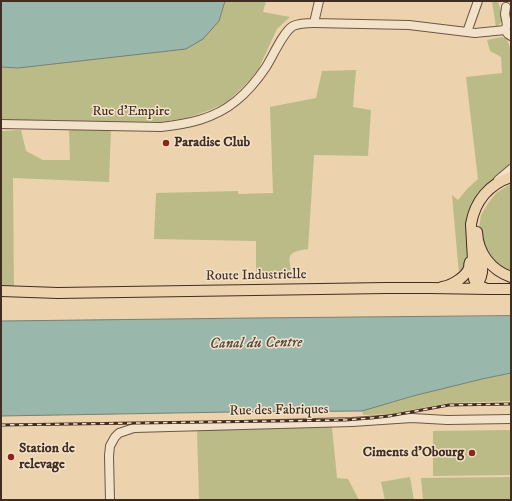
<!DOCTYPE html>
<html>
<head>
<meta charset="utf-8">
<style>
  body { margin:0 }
  #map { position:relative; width:512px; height:501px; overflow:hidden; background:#ecd2ad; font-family:"IM FELL DW Pica",serif }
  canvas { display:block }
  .frame { position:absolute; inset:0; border:2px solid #422d21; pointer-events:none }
</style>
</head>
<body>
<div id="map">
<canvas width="512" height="501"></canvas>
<div class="frame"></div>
</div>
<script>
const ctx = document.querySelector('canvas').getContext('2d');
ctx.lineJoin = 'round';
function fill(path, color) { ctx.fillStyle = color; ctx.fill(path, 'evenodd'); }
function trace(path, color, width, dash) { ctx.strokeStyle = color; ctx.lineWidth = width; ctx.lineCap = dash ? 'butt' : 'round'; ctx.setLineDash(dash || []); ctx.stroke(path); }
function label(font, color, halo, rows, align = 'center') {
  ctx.font = font + ' "IM FELL DW Pica",serif'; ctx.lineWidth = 3; ctx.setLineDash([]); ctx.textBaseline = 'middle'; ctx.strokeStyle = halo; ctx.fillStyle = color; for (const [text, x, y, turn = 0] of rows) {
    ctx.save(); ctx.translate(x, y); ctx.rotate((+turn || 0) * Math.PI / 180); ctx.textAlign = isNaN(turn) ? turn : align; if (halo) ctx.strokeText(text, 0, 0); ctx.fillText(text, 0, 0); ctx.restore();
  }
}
fill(new Path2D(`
  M225,1H266L263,12L290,17L277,29L258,70L249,81L227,102L210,110L186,118L161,122L1,120V67L18,68L219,21Z
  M492,1H498C500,10 507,21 496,27Z
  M502,37L507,39L511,50V166L468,224V263L459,274L452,195L458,200L467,189L478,179L466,77L502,73L501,57L490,51L487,40Z
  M356,70L353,107L371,110L368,156L314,155L308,249C277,253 296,262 289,277L273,280H256V241L154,239L156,193L238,191V194L273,193L270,107L316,98L322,71Z
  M69,129H111L109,182L13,178L14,292L1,291V131L21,130L26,151L43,160H70Z
  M511,184V275L497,267L480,239L479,228L481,215L489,202L496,193Z
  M511,373V401L450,403L427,407L390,414L363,415L362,411C411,396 461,383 511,373Z
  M332,427L337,478L348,479L359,500H199L197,429Z
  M511,430V475L433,476V431Z
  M410,477L414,500H385L381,482Z
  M511,477V500H423L421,478Z`), '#bb8');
const water = new Path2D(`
  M1,1H225L219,21L203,39L186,49L18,68L1,67Z
  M511,316V373L482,379L413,396L362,411L232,412L1,416V321L253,318Z`);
fill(water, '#99b7ab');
trace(water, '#768074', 1);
const minor = new Path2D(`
  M506,7L505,14L507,25
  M511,22L507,25L505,30L508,34L511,36
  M314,23L319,1
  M467,32L478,1
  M1,124L161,127C188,124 214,119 236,101C247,92 258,79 266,67C273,56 283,32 293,26C300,23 307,23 314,23L409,25L475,33L505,30
  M498,180L511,169
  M110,500L109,456L110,446L115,437L119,433L134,428L352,422L412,418L447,420L511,419`);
const major = new Path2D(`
  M477,232C478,253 491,270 511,277
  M442,287C451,286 466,277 469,268C469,266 469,264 470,262
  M472,288C485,280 483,266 480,252
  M487,289C481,287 476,285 474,279L471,224C475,201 489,184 511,177
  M1,291L58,293L386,288H430L489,289H511`);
trace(minor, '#6c5644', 10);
trace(major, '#422d21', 12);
trace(minor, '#f3e2ca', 8);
trace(major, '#ecd2ad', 10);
const rail = new Path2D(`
  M1,425L345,420L371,418L389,416L427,409L449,405L511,404`);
trace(rail, '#422d21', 3);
trace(rail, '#f3e2ca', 1.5, [4.5]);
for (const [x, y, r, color] of [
  [166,143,4,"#8f2418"],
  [472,453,4,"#8f2418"],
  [11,457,4,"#8f2418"]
]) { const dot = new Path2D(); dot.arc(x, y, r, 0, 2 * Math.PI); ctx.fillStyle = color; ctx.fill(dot); trace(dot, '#f3e2ca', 1.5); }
label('14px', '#422d21', '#f3e2ca', [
  ["Rue d'Empire",131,112],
  ["Route Industrielle",256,276,-1],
  ["Rue des Fabriques",279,411,-1]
]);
label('bold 14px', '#422d21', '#f3e2ca', [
  ["Paradise Club",174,143],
  ["Station de",19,449],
  ["relevage",19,465],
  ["Ciments d'Obourg",464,453,"right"]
], 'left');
label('italic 15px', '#53493d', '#f3e2ca', [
  ["Canal du Centre",256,344,-1]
]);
</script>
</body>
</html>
